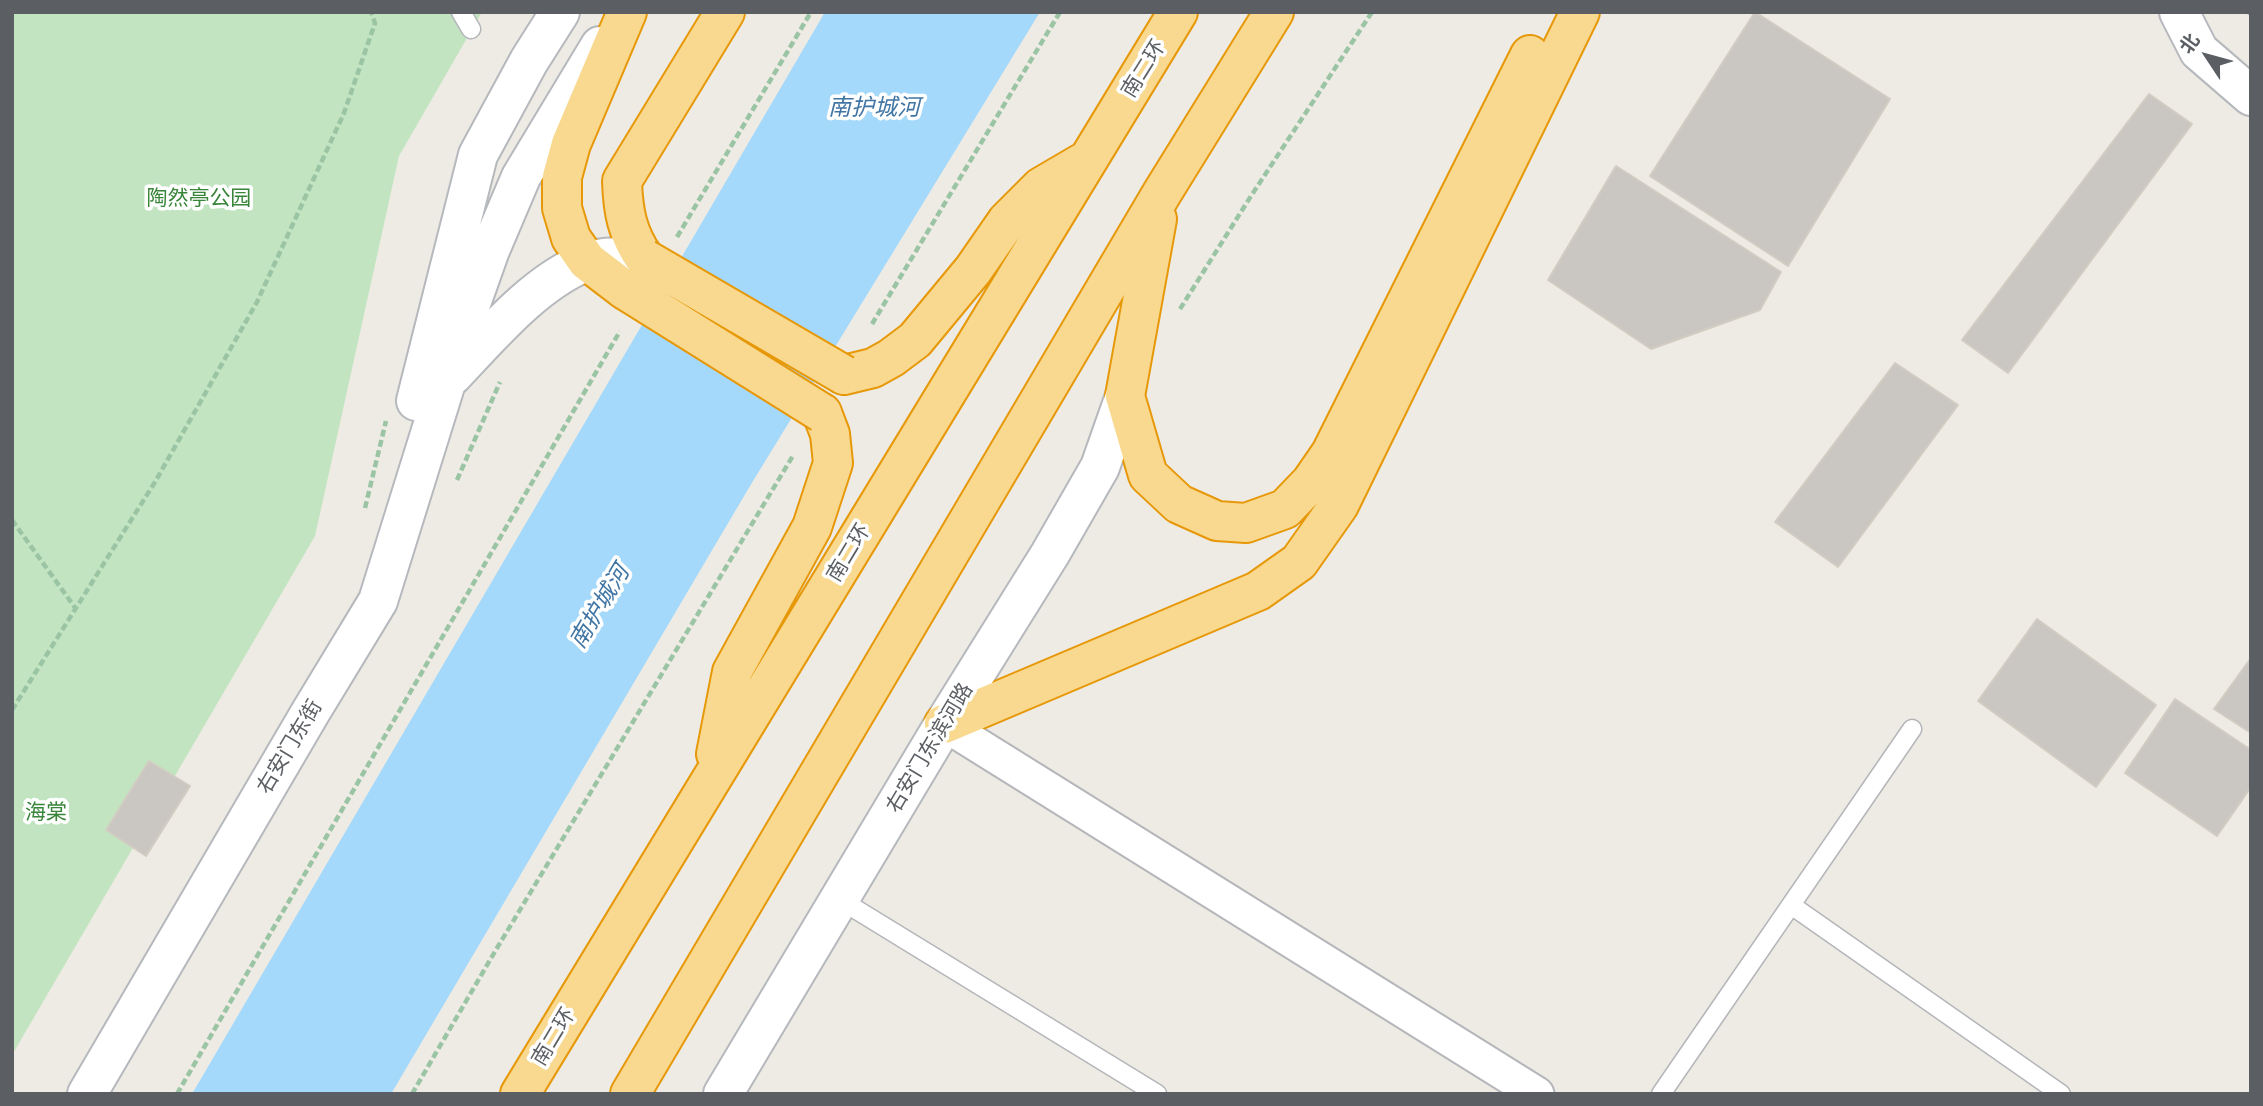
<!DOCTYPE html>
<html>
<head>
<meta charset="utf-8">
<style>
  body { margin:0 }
  #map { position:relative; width:2263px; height:1106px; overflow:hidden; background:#edebe3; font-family:Cabin,"Noto Sans SC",sans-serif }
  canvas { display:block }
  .frame { position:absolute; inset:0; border:14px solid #5b5f63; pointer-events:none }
  .north { position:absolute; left:2172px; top:21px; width:70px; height:70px; -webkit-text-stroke:5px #fff; paint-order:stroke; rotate:306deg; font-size:19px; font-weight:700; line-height:28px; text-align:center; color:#5b5f63 }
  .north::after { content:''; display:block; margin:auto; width:24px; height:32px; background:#5b5f63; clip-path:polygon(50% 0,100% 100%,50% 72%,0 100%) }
</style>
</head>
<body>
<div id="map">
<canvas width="2263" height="1106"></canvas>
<div class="frame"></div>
<div class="north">北</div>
</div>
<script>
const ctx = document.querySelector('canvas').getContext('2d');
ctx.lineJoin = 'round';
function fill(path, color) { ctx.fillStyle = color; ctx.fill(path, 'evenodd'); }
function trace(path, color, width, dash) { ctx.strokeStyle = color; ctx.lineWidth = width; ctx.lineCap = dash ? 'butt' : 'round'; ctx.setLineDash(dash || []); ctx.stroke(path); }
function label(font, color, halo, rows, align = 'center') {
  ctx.font = font + ' Cabin,"Noto Sans SC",sans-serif'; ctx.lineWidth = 7; ctx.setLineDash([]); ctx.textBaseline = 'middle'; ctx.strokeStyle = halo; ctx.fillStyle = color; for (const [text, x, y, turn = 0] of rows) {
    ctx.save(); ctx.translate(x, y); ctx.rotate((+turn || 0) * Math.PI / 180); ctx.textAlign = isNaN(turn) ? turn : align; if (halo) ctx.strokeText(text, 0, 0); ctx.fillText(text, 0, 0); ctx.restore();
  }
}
fill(new Path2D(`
  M12,12H482L399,156L315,536L12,1055Z`), '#c2e4c0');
fill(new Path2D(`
  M825,12H1040L750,486L391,1094H192Z`), '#a5d9fb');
const building = new Path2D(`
  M1755,12L1890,99L1788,266L1650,176Z
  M2149,94L2192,124L2008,373L1962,340Z
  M1616,166L1781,272L1760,310L1651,349L1548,280Z
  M1895,363L1958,405L1838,567L1775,522Z
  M2037,619L2156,705L2096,787L1978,701Z
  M2251,658V733L2214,709Z
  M2175,699L2251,750V787L2217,836L2125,773Z
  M149,761L190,786L146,856L106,830Z`);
fill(building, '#cac7c2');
trace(building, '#d2ccc2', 2);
const lane = new Path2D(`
  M461,12L471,29
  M839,899L1157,1094
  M1791,905L2061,1094
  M1661,1094L1912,729`);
const street = new Path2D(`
  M944,724L1537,1094`);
const secondary = new Path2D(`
  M2179,12L2199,51L2251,96
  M452,376C490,336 535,282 586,262C604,255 626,257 645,259
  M416,401L478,155L529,61L560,12
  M87,1094L310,713L378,601L468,312L490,250L521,177L600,46
  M723,1094L944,724L1050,554L1100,467L1125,396`);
const highway = new Path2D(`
  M1157,219L1125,396L1148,475L1179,504L1217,521L1246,523L1285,509L1311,482L1331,453L1530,55
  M645,259C627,234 623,211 622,181L725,12
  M625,290L587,261L571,238L562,208V177L571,144L627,12
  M844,375L873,368L891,358L915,340L973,270L1007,221L1041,187L1082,163
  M944,724L1258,591L1299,562L1339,505L1580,12
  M716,754L732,672L812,527L833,463L830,434L822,413
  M520,1094L1178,12
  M630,1094L1162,193L1274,12`);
trace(lane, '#b4b6ba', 21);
trace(street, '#b4b6ba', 37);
trace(secondary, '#b5b8bd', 42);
trace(highway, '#e79809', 42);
trace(new Path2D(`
  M2248,12L2251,14
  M677,237L811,12
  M1180,309L1251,196L1372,12
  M872,324L1060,12
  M457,480L500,382
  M365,508L386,421
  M12,520L76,609
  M12,710L155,482L257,302L344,113L375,23L371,12
  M177,1094L620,331
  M412,1094L497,948L794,454`), '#9ac4a4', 4.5, [7, 3.5]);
trace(lane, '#fff', 18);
trace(street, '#fff', 33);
trace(secondary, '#fff', 38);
trace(highway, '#f8d98f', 38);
const highwayBridge = new Path2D(`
  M645,259L844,375
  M625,290L822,413`);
trace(highwayBridge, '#e79809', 42, []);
trace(highwayBridge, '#f8d98f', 38);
label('21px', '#5b5f63', '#fff', [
  ["南二环",1144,69,-58],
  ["南二环",849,553,-59],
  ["右安门东街",290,747,-59],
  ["右安门东滨河路",930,748,-59],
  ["南二环",554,1037,-59]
]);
label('21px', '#398539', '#fff', [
  ["陶然亭公园",199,199],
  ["海棠",46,813]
]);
label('italic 23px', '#4075a4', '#fff', [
  ["南护城河",874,108],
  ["南护城河",600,607,-59]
]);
</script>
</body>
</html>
